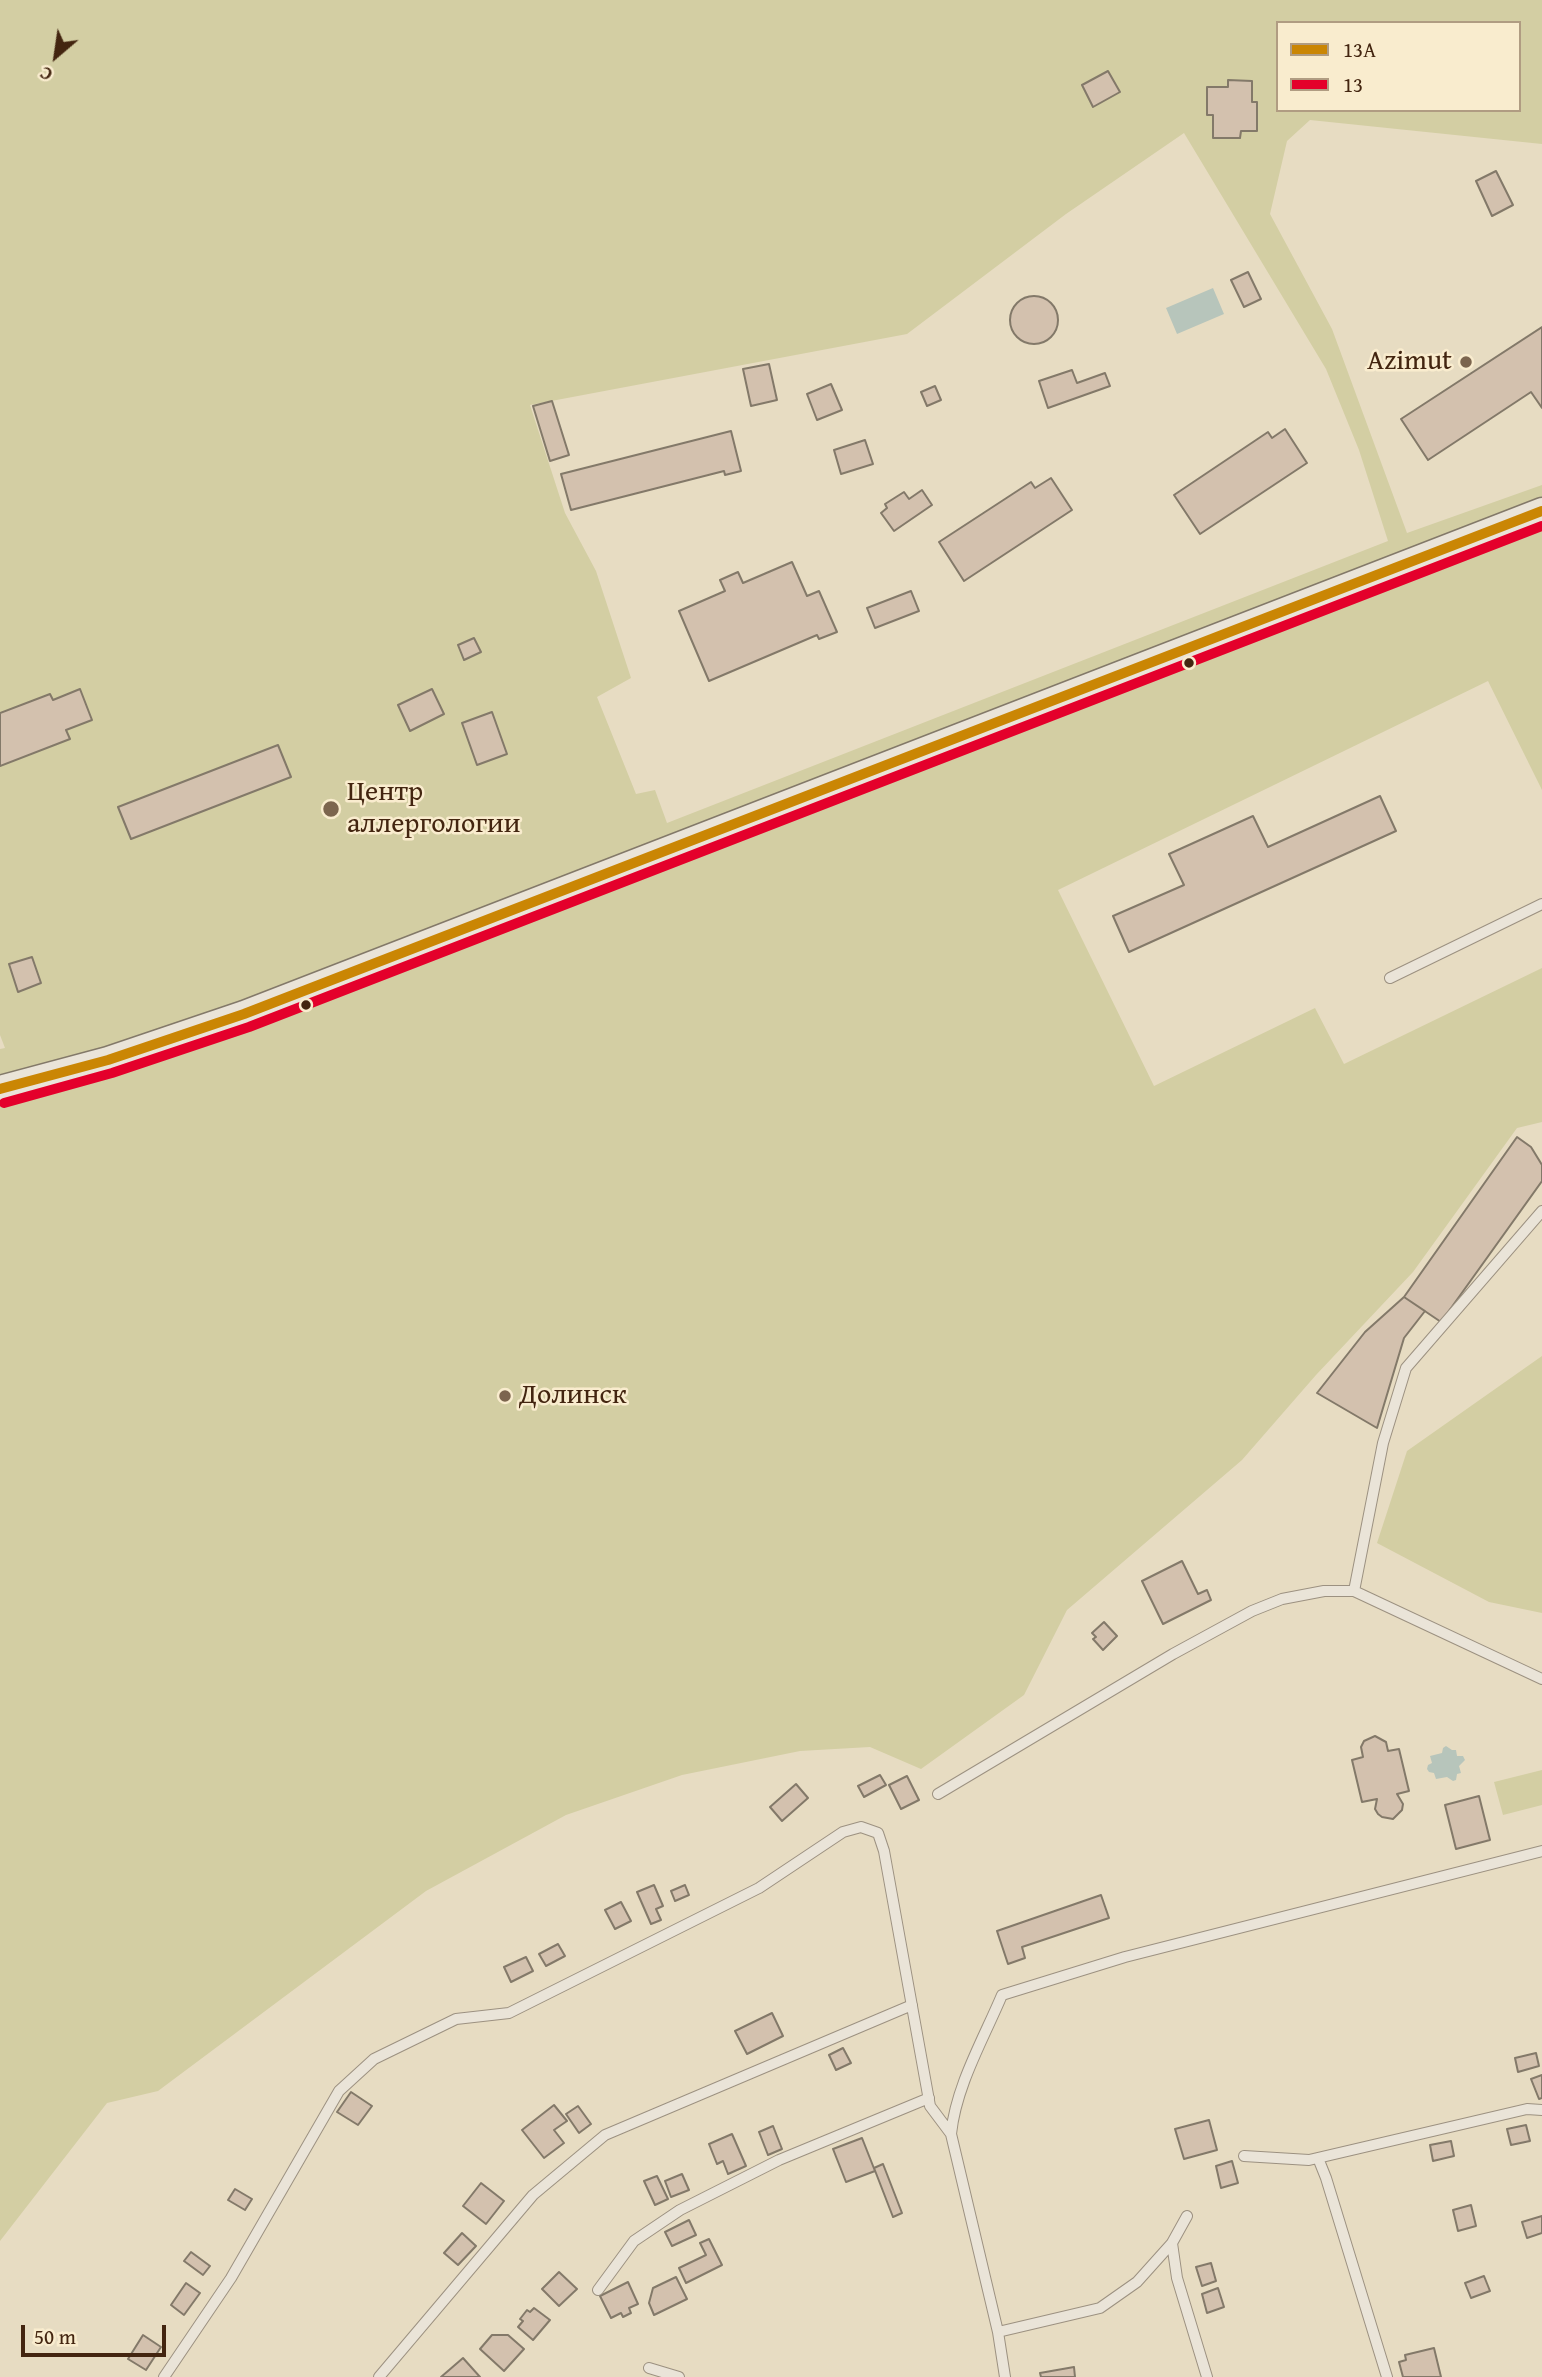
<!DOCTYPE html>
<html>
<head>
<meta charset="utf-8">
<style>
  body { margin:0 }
  #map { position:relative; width:1542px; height:2377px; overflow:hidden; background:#e7dcc2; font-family:"Gentium Book Plus",serif }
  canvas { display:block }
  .legend { position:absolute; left:1276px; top:21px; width:245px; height:91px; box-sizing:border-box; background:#f9ecce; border:2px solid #b09c82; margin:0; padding:9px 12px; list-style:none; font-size:21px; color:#432510 }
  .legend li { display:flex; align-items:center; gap:14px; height:35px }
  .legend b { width:35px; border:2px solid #b09c82 }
  .north { position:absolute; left:21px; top:21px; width:70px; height:70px; -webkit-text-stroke:5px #f9ecce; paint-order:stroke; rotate:209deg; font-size:19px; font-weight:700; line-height:28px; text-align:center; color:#432510 }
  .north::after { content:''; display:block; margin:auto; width:24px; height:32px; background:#432510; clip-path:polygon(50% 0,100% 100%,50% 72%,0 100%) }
  .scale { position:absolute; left:21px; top:2325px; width:145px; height:32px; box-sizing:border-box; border:4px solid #432510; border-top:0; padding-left:9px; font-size:21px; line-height:24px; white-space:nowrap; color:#432510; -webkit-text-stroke:5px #f9ecce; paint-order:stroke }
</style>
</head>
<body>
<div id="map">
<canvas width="1542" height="2377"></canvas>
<ul class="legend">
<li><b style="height:9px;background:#ca8604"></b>13А</li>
<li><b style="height:9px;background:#e4002b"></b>13</li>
</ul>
<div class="north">С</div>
<div class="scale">50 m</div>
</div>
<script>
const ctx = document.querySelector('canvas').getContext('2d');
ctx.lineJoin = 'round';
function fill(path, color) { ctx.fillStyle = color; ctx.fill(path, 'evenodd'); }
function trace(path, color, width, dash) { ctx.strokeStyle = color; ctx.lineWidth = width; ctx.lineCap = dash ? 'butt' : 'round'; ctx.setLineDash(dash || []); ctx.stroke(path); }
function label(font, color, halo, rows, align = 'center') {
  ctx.font = font + ' "Gentium Book Plus",serif'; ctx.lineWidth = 5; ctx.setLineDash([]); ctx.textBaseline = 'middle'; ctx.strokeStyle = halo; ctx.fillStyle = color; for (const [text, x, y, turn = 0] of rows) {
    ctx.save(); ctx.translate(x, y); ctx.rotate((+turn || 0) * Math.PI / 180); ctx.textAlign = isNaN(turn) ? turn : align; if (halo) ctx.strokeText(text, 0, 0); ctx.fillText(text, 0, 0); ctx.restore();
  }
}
fill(new Path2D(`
  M0,0H1542V144L1310,120L1287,141L1270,214L1332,329L1407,533L1542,485V790L1488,681L1058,890L1154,1086L1315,1008L1344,1064L1542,968V1122L1517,1128L1413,1272L1316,1375L1242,1460L1067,1610L1024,1695L921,1769L870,1747L800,1751L682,1775L566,1815L426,1891L158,2091L107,2103L0,2241V1049L5,1048L0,1035ZM1278,23H1519V110H1278ZM1184,133L1326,369L1359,450L1388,541L667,823L655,790L636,794L597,697L631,678L596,571L565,513L530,405L907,334L1066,214Z
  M1542,1356V1613L1489,1602L1377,1543L1407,1451Z
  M1542,1770V1805L1503,1815L1494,1782Z`), '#d3cea3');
fill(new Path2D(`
  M1213,288L1224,314L1177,334L1166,308Z
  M1446,1746L1452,1750H1456L1457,1756H1463L1465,1760L1459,1766L1461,1773L1457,1774L1456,1780L1453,1781L1447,1777L1436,1779L1434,1773L1429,1772L1427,1769L1428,1765L1432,1763L1430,1756L1442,1753L1443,1748Z`), '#b7c5bb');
const building = new Path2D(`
  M1108,71L1120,92L1093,107L1082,85Z
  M1228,80L1252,81V102H1257V131H1241L1240,138H1213V115H1207V87H1228Z
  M1496,171L1513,205L1492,216L1476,181Z
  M1248,272L1261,299L1244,307L1231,280Z
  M1010 320a24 24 0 1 1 48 0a24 24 0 1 1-48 0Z
  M1542,327V408L1531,392L1428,460L1401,419Z
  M769,364L777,400L751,406L743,369Z
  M1072,370L1077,383L1105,373L1110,386L1048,408L1039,381Z
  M831,384L842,410L817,420L807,394Z
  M935,386L941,400L927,406L921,392Z
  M552,401L569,455L550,461L533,406Z
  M1285,429L1307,463L1200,534L1174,495L1268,432L1272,438Z
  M731,431L741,471L725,475L724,471L571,510L561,474Z
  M865,440L873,464L841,474L834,450Z
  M1051,478L1072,510L964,581L939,542L1031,482L1035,488Z
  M922,490L932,505L894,531L881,513L887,508L885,504L904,492L909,499Z
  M792,562L807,596L819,591L837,632L819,639L817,635L709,681L679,611L725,591L720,580L738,572L743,583Z
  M911,591L919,611L875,628L867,608Z
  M474,638L481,652L464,660L458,645Z
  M80,689L92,720L66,730L70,739L0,766V713L50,694L53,700Z
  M432,689L444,714L410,731L398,705Z
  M492,712L507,754L477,765L462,723Z
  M278,745L291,777L131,839L118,807Z
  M1380,796L1396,831L1129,952L1113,916L1184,885L1169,854L1253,816L1268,847Z
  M32,957L41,983L18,992L9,964Z
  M1517,1137L1531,1147L1542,1165V1181L1441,1322L1404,1297Z
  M1404,1297L1425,1311L1404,1338L1377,1428L1317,1393L1365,1332Z
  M1182,1561L1198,1594L1207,1590L1211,1600L1163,1624L1142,1581Z
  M1104,1622L1117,1636L1103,1650L1093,1639L1096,1637L1092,1633Z
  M1375,1736L1386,1742L1388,1751L1399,1749L1409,1791L1397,1794L1403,1804L1402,1810L1393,1819L1382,1817L1378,1814L1375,1809L1377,1799L1362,1802L1352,1760L1363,1757L1361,1747L1364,1741Z
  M880,1775L886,1785L864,1797L858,1786Z
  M907,1776L919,1800L901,1809L889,1785Z
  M796,1784L808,1798L782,1821L770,1807Z
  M1479,1796L1490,1840L1456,1849L1445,1805Z
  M654,1885L663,1906L656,1909L661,1920L651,1924L637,1892Z
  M685,1885L689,1895L675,1901L671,1891Z
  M1101,1895L1109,1918L1022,1947L1025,1958L1008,1964L997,1931Z
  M621,1902L631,1921L615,1929L605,1910Z
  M558,1944L565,1956L546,1966L539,1954Z
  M526,1957L533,1971L511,1982L504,1967Z
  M772,2013L783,2036L747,2054L735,2031Z
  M843,2048L851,2063L836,2070L829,2055Z
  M1536,2053L1539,2066L1518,2072L1515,2058Z
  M1542,2075V2098L1539,2099L1531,2079Z
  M351,2092L372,2106L358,2125L337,2112Z
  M554,2105L567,2121L554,2130L564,2143L544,2158L522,2130Z
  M578,2106L591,2124L579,2133L566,2114Z
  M1209,2120L1217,2150L1184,2159L1175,2129Z
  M1526,2125L1530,2141L1511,2145L1507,2129Z
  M773,2126L782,2149L768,2155L759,2132Z
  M732,2134L746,2166L728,2174L723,2161L717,2164L709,2144Z
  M862,2138L875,2171L846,2182L833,2149Z
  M1451,2141L1454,2156L1433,2161L1430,2145Z
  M1232,2161L1238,2183L1221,2188L1216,2166Z
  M883,2164L902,2213L893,2217L874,2168Z
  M682,2174L689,2190L671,2197L665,2181Z
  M657,2176L668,2199L655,2205L644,2181Z
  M481,2183L504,2201L486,2224L463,2206Z
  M235,2189L252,2199L245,2210L228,2200Z
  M1471,2205L1476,2226L1458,2231L1453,2210Z
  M1542,2216V2233L1527,2238L1522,2222Z
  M689,2220L696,2235L672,2246L665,2232Z
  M462,2233L476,2246L458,2265L444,2253Z
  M709,2239L722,2265L686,2283L679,2268L706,2255L700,2243Z
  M191,2252L210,2266L203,2275L184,2261Z
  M1211,2263L1216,2281L1202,2286L1196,2267Z
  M559,2272L577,2289L559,2306L542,2289Z
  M1484,2276L1490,2291L1471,2298L1465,2283Z
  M676,2277L687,2299L654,2315L649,2303L653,2288Z
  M628,2282L638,2304L629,2308L631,2313L623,2317L621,2313L611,2318L600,2296Z
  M186,2283L200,2293L184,2315L171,2305Z
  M1218,2288L1224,2307L1207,2313L1202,2294Z
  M534,2308L550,2320L533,2340L518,2327L523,2321L520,2319L527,2310L530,2312Z
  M143,2335L161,2347L146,2370L128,2359Z
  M492,2335H508L524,2349L504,2371L480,2349Z
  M1434,2348L1441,2377H1403L1399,2362L1406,2360L1405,2355Z
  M463,2358L480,2377H441Z
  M1074,2367L1075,2377H1041L1040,2373Z`);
fill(building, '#d3c1ae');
trace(building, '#837969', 2);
const lane = new Path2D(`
  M1390,978L1542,904
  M1354,1591L1383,1443L1406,1368L1542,1211
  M938,1794L1173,1654L1252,1611L1282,1599L1324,1591H1354L1542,1679
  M1244,2156L1309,2160L1527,2109L1542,2110
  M1318,2158L1326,2178L1387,2377
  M1187,2216L1172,2243L1177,2278L1207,2377
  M598,2290L634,2241L680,2210L779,2160L929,2098
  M998,2332L1100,2308L1137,2282L1172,2243
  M649,2368L679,2377
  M164,2377L231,2278L339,2091L374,2059L456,2019L509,2013L759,1888L843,1832L861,1827L878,1833L884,1851L930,2106L951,2134
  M379,2377L533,2195L605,2135L912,2005
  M1005,2377L998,2332L951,2134C956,2086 983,2040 1002,1995L1125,1957L1542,1851`);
const secondary = new Path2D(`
  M0,1089L108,1060L244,1014L1542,511`);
trace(lane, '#9c9181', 12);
trace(secondary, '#837969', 29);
trace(lane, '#eae4d8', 10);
trace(secondary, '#eae4d8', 26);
trace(new Path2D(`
  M0,1089L108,1060L244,1014L1542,511`), '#ca8604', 10);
trace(new Path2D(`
  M4,1103L112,1073L249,1027L1542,526`), '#e4002b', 10);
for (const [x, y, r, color] of [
  [1466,362,7,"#7c654e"],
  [1189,663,6,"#432510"],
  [331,809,9,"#7c654e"],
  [306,1005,6,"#432510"],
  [505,1396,7,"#7c654e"]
]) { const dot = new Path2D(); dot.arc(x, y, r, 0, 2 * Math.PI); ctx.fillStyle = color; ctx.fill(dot); trace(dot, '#f9ecce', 2.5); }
label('28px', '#432510', '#f9ecce', [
  ["Azimut",1452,362,"right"],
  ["Центр",347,793],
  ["аллергологии",347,825],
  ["Долинск",519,1396]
], 'left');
</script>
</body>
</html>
